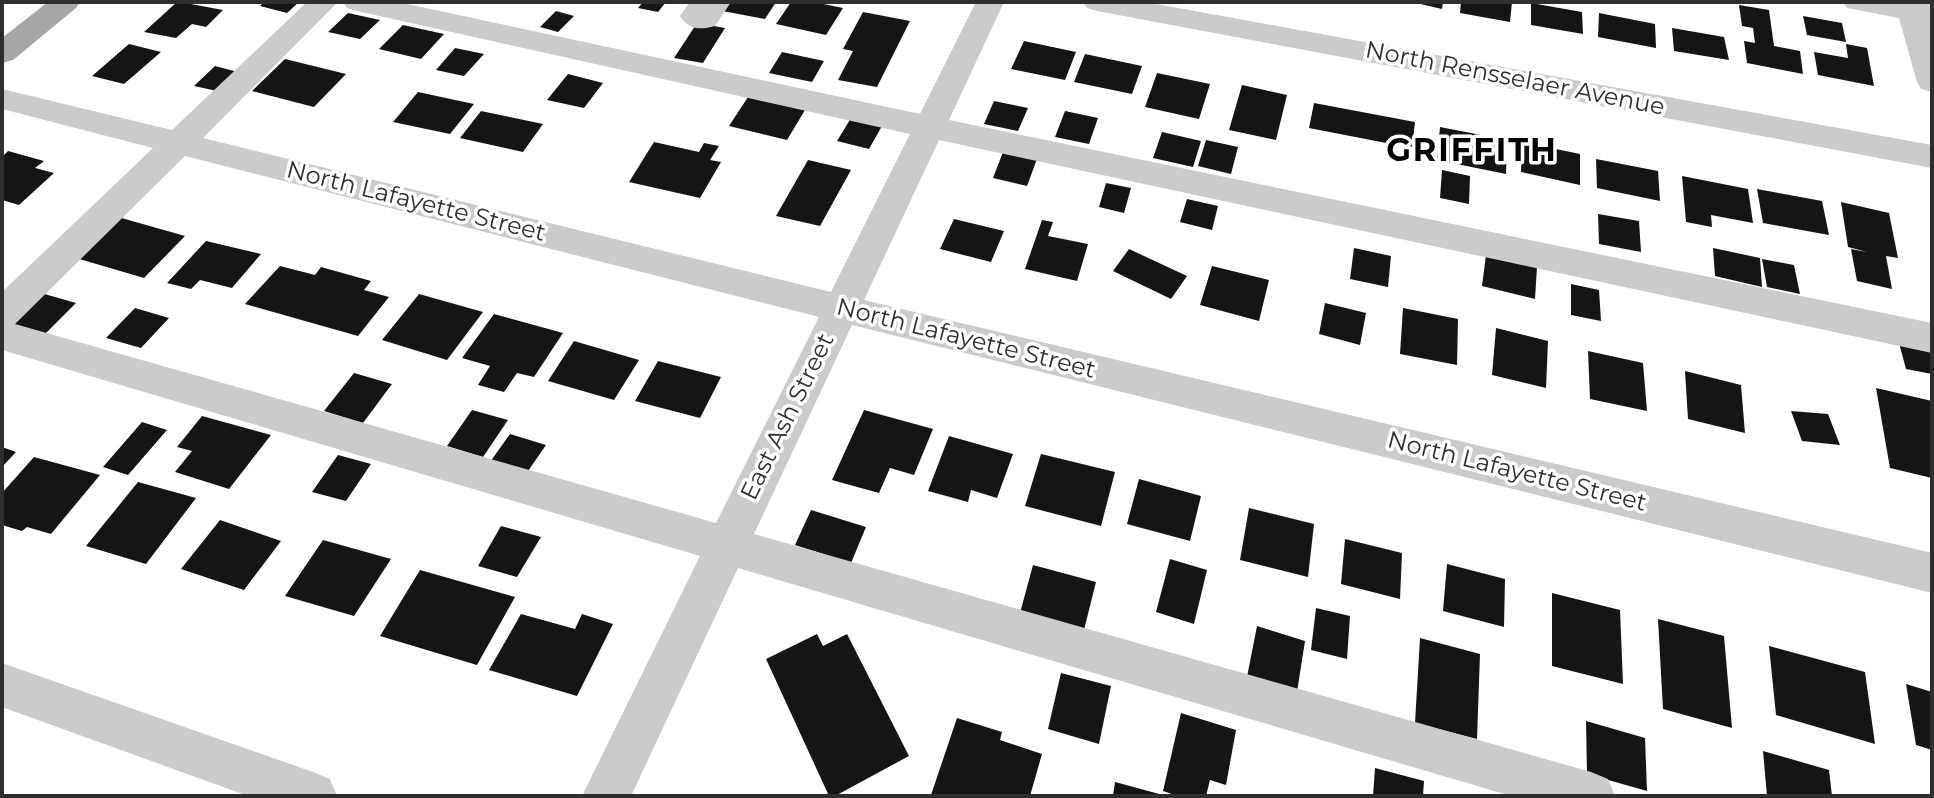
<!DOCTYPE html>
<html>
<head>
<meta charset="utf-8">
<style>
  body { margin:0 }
  #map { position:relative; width:1934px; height:798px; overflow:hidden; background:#fff; font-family:Montserrat,sans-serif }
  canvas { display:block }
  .frame { position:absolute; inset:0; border:4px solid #2e2e2e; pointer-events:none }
</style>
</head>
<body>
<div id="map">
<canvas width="1934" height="798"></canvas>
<div class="frame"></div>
</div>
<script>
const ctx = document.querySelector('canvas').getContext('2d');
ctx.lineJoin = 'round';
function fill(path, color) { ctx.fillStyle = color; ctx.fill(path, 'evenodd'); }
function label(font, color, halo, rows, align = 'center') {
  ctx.font = font + ' Montserrat,sans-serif'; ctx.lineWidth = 7; ctx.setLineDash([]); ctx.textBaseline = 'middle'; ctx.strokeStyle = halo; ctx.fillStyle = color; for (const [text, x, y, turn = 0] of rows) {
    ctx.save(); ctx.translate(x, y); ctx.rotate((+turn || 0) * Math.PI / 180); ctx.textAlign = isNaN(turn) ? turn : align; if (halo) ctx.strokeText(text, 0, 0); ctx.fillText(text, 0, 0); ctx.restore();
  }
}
fill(new Path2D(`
  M177,2H180L223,10L206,27L192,24L176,38L144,32Z
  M264,2H299L287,13L260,6Z
  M643,2H666L658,12L638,8Z
  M723,2H776L765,19L717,10Z
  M791,2H814L843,8L826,35L776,24Z
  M1412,2H1443L1442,9Z
  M1461,2H1512L1510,22L1460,13Z
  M1531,3L1582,12L1583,34L1531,25Z
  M1739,5L1769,10L1774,46L1800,51L1803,74L1747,63L1744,41L1755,43L1753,28L1742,26Z
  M556,11L574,16L558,32L540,27Z
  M863,12L910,21L877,87L838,80L853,51L843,49Z
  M348,13L380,20L360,39L328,32Z
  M1599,13L1655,24L1656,48L1598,37Z
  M1803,16L1842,23L1846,42L1807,35Z
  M697,23L725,28L703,63L674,58Z
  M403,25L444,34L421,59L379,49Z
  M1672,28L1724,37L1729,60L1674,51Z
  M1024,41L1076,52L1065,80L1011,69Z
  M129,44L161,52L124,84L92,76Z
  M1846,44L1867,48L1874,86L1818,75L1814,52L1848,58Z
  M455,48L484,54L464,76L436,70Z
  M782,52L824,61L812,82L769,73Z
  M1085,54L1142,66L1132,94L1074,82Z
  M285,59L346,74L314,107L252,91Z
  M215,66L238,72L217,91L194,86Z
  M1157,73L1210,84L1199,119L1145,107Z
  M568,74L603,83L584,108L547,100Z
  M1242,85L1287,95L1276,140L1229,130Z
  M418,92L474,104L450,134L393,122Z
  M748,97L805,110L787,140L729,126Z
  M994,101L1028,108L1018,131L984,124Z
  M1314,103L1415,122L1412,148L1309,128Z
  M481,111L543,124L523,152L460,138Z
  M1065,111L1098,118L1089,144L1055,137Z
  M851,118L882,126L869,149L837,141Z
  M1440,127L1507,140L1506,174L1437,160Z
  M1162,132L1201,141L1193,167L1153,158Z
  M1206,140L1238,147L1231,174L1198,166Z
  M654,142L699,152L704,143L719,146L710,160L721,162L700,198L629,182Z
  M1522,142L1580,154V185L1521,172Z
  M8,151L44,161L35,168L54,173L19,205L2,200V157Z
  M1003,152L1037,159L1027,186L993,178Z
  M1596,159L1658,171L1660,201L1597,188Z
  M808,160L851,170L820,226L776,216Z
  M1442,170L1470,176L1469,204L1440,198Z
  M1682,176L1748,189L1753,223L1711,215L1712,227L1686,222Z
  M1106,183L1131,188L1124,213L1099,207Z
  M1757,189L1822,201L1829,235L1763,223Z
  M1187,199L1218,206L1212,230L1180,222Z
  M1841,202L1889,213L1898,258L1886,256L1892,289L1857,281L1851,249L1867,252L1848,247Z
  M1598,214L1639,221L1641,252L1599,244Z
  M118,217L185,236L144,278L76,258Z
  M954,219L1004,231L991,262L940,249Z
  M1042,220L1053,222L1048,236L1088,244L1077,281L1025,269Z
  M206,241L261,254L232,288L200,280L191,289L167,283Z
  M1354,248L1391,256L1388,287L1350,279Z
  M1713,248L1760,258L1762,287L1715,276Z
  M1129,249L1187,276L1171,299L1113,271Z
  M1486,255L1537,267L1535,299L1482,286Z
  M1762,259L1794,265L1800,294L1767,287Z
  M280,266L315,275L321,267L371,281L364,290L389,297L358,336L245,304Z
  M1212,266L1269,280L1259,321L1200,305Z
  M1571,284L1599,290L1601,321L1571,315Z
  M41,293L76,303L45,334L10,324Z
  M419,294L483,312L447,360L382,340Z
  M1325,303L1366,313L1360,345L1319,334Z
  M135,308L169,318L141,348L106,338Z
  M1403,308L1458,319L1457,365L1400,354Z
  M494,314L563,333L534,377L517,373L504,392L478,385L490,366L462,358Z
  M1496,328L1548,341L1546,388L1492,375Z
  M574,341L639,360L614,400L548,381Z
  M1899,343L1932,350V374L1906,369Z
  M1588,351L1643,363L1647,411L1590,399Z
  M658,361L721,377L700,418L635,401Z
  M1685,371L1741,385L1745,433L1688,419Z
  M354,373L392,384L363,423L324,411Z
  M1876,388L1932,401V478L1890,468Z
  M472,410L508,420L483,457L447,446Z
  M864,410L933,429L914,475L890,468L879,493L832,480Z
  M1791,411L1828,414L1840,445L1802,441Z
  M202,416L271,435L229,489L175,472L192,451L177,447Z
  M142,422L167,430L128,475L103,467Z
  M510,434L546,445L526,474L490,462Z
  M949,436L1013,454L997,498L971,490L968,502L928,491Z
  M2,447L16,452L2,467Z
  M1041,454L1115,472L1101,526L1025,506Z
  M338,455L371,464L346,501L312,492Z
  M34,457L100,475L51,534L27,527L22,531L2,525V493Z
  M1139,479L1201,496L1190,541L1127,524Z
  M138,482L196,498L146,564L86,546Z
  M1249,508L1314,524L1308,577L1240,560Z
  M811,510L866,527L851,563L795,545Z
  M220,520L281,541L244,590L181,569Z
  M501,526L541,537L517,577L478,566Z
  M1345,539L1402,553L1400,599L1341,584Z
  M323,540L391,559L354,616L285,596Z
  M1170,559L1207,570L1194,624L1156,612Z
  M1447,564L1505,579L1504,627L1443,611Z
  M1033,565L1096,582L1084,630L1020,613Z
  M420,570L515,597L477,665L380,636Z
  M1552,593L1620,610L1623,684L1552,666Z
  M1316,608L1350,616L1347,659L1311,650Z
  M521,614L575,629L582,614L613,624L577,696L489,670Z
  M1658,619L1724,636L1732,728L1663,709Z
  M1257,626L1305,641L1297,692L1247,677Z
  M817,634L823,646L847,634L909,756L835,796H829L766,659Z
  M1420,638L1480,654L1477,739L1415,723Z
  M1769,646L1865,672L1875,744L1776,715Z
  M1061,673L1111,686L1099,744L1048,729Z
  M1906,684L1932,692V750L1916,745Z
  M1181,713L1236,730L1226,785L1210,780L1206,796H1178L1163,791Z
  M957,718L1002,732L1000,740L1042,754L1030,796L931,795Z
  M1586,721L1645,738L1647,791L1587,774Z
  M1763,751L1829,770L1832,796H1767Z
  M1375,768L1424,781L1423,796H1373Z
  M1115,782L1163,795L1162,796H1113Z`), '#151515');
fill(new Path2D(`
  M307,2H338L203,138L831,292L910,134L357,11L347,8L343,2H398L920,114L976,2H1004L949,120L1932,323V353L939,140L864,300L1932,553V593L852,325L754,534L1591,772L1608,779L1615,796H1511L738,568L631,796H582L700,556L2,350V292L153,148L2,109V89L172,130ZM185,156L819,317L716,523L15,324Z
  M690,2H731L715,26C700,30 689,30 680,16Z
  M1083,2H1145L1932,145V168L1097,11L1087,8Z
  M1843,2H1923L1932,5V23H1930L1932,31V92L1921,89L1917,82L1899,18L1847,8Z
  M2,663L313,772L330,779L337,796H248L2,707Z`), '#cbcbcb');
fill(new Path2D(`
  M48,2H80L76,8L13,60L2,63V38Z`), '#a6a6a6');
label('24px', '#2e2e2e', '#fff', [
  ["North Rensselaer Avenue",1515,79,11],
  ["North Lafayette Street",416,202,14],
  ["North Lafayette Street",966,339,14],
  ["East Ash Street",788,417,-64],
  ["North Lafayette Street",1517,472,14]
]);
ctx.letterSpacing = '2px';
label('bold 32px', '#000', '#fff', [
  ["GRIFFITH",1472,152]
]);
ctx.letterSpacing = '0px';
</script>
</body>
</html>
